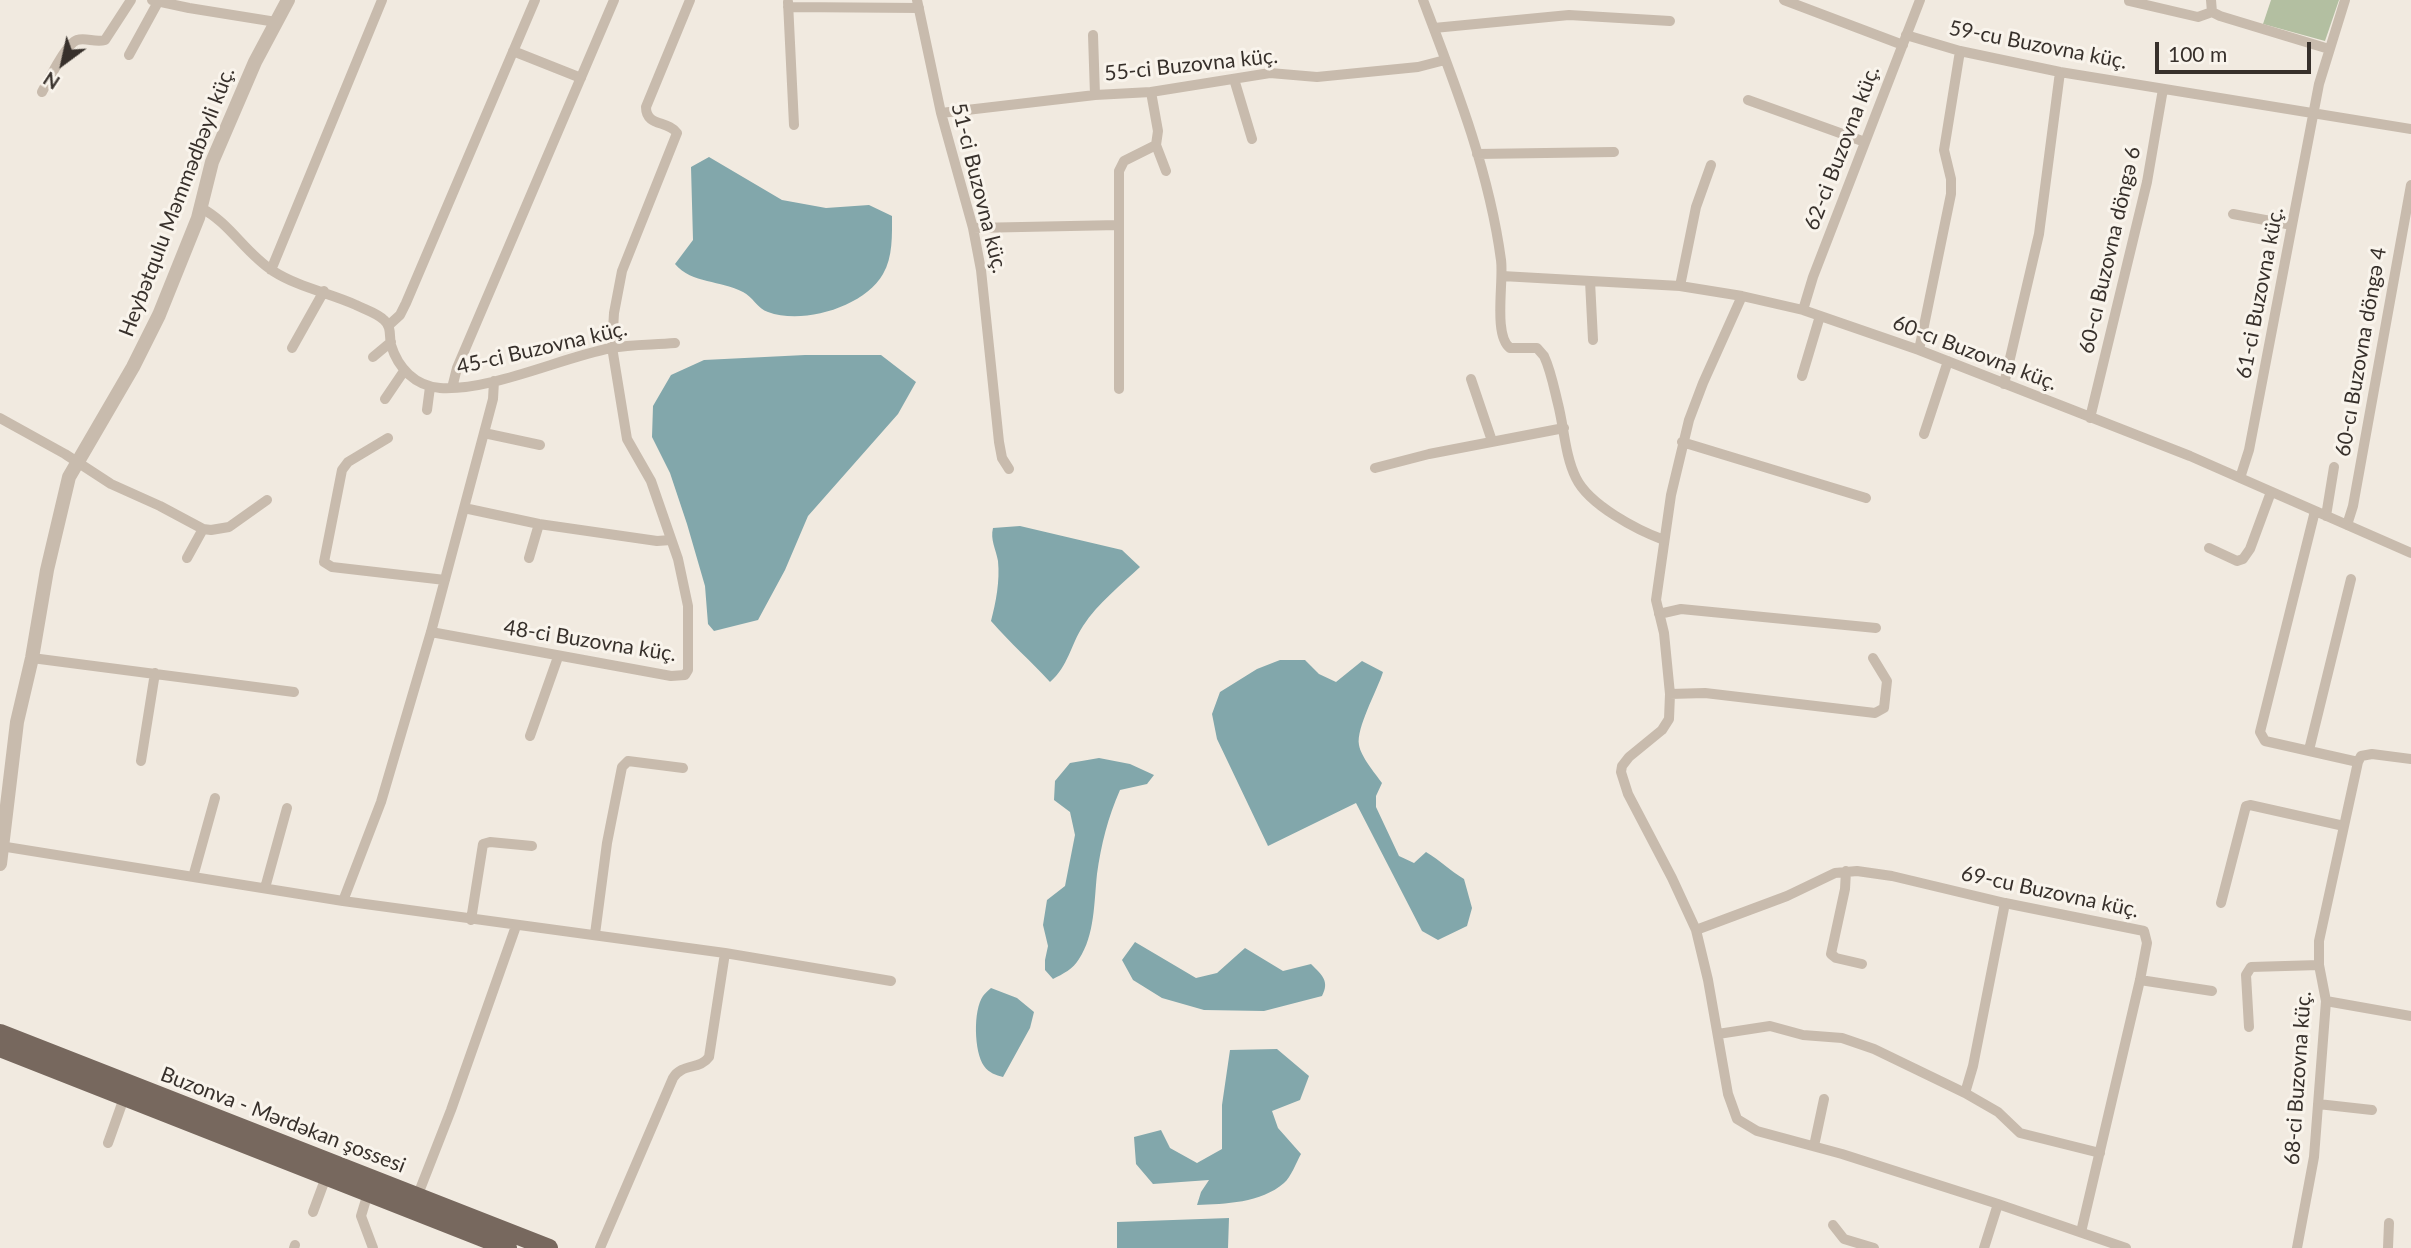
<!DOCTYPE html>
<html>
<head>
<meta charset="utf-8">
<style>
  body { margin:0 }
  #map { position:relative; width:2411px; height:1248px; overflow:hidden; background:#f1eae0; font-family:Lato,sans-serif }
  canvas { display:block }
  .north { position:absolute; left:28px; top:28px; width:70px; height:70px; -webkit-text-stroke:5px #f9f4ec; paint-order:stroke; rotate:213deg; font-size:19px; font-weight:700; line-height:28px; text-align:center; color:#37302b }
  .north::after { content:''; display:block; margin:auto; width:24px; height:32px; background:#37302b; clip-path:polygon(50% 0,100% 100%,50% 72%,0 100%) }
  .scale { position:absolute; left:2155px; top:42px; width:156px; height:32px; box-sizing:border-box; border:4px solid #37302b; border-top:0; padding-left:9px; font-size:21px; line-height:24px; white-space:nowrap; color:#37302b; -webkit-text-stroke:5px #f9f4ec; paint-order:stroke }
</style>
</head>
<body>
<div id="map">
<canvas width="2411" height="1248"></canvas>
<div class="north">N</div>
<div class="scale">100 m</div>
</div>
<script>
const ctx = document.querySelector('canvas').getContext('2d');
ctx.lineJoin = 'round';
function fill(path, color) { ctx.fillStyle = color; ctx.fill(path, 'evenodd'); }
function trace(path, color, width, dash) { ctx.strokeStyle = color; ctx.lineWidth = width; ctx.lineCap = dash ? 'butt' : 'round'; ctx.setLineDash(dash || []); ctx.stroke(path); }
function label(font, color, halo, rows, align = 'center') {
  ctx.font = font + ' Lato,sans-serif'; ctx.lineWidth = 6; ctx.setLineDash([]); ctx.textBaseline = 'middle'; ctx.strokeStyle = halo; ctx.fillStyle = color; for (const [text, x, y, turn = 0] of rows) {
    ctx.save(); ctx.translate(x, y); ctx.rotate((+turn || 0) * Math.PI / 180); ctx.textAlign = isNaN(turn) ? turn : align; if (halo) ctx.strokeText(text, 0, 0); ctx.fillText(text, 0, 0); ctx.restore();
  }
}
fill(new Path2D(`
  M2271,0H2339L2325,41L2263,24Z`), '#b3bfa1');
fill(new Path2D(`
  M709,157L782,200L826,208L869,205L892,216C892,235 893,257 883,274C864,307 803,325 768,312C758,309 752,296 743,292C721,280 692,284 675,264L693,240L691,167Z
  M805,355H881L916,382L898,414L808,516L785,570L758,620L714,631L708,624L705,586L687,524L670,473L652,437L653,406L671,375L704,360Z
  M1020,526L1122,550L1140,567C1121,585 1098,603 1083,626C1071,644 1068,667 1050,682C1031,661 1010,643 991,621C996,602 1000,581 998,561C996,549 990,540 993,528Z
  M1280,660H1305L1319,674L1336,682L1362,661L1383,672C1377,691 1356,728 1359,745C1361,757 1375,773 1382,783L1376,796V807L1399,856L1414,863L1426,852C1440,860 1450,871 1464,879L1472,908L1467,926L1438,940L1422,931L1356,803L1268,846L1217,739L1212,714L1220,692L1257,669Z
  M1099,758L1130,764L1154,775L1147,784L1120,790C1108,817 1101,845 1097,874C1094,902 1095,935 1079,959C1073,969 1063,974 1053,979L1045,970V960L1048,946L1043,925L1047,900L1065,886L1075,835L1070,812L1054,800L1055,781L1070,763Z
  M1135,942L1196,978L1217,973L1245,948L1283,971L1311,964C1322,975 1330,981 1322,996L1264,1011L1204,1010L1162,998L1133,980L1122,960Z
  M991,988L1017,998L1034,1012L1030,1028L1003,1077C996,1075 989,1073 984,1066C974,1052 973,1010 983,996C985,993 988,991 991,988Z
  M1277,1049L1309,1076L1300,1100L1272,1111L1278,1128L1301,1154C1296,1163 1291,1177 1284,1183C1261,1203 1225,1204 1197,1205L1201,1192L1209,1180L1153,1184L1136,1164L1134,1137L1161,1130L1170,1148L1197,1163L1222,1149V1105L1230,1050Z
  M1229,1218L1228,1248H1117V1222Z`), '#82a7ab');
trace(new Path2D(`
  M152,0L189,8L276,22
  M917,0L941,113L973,228L981,270L999,442L1002,458L1009,469
  M1423,0C1455,84 1489,170 1501,260C1504,281 1493,335 1510,348H1537L1544,356C1551,371 1554,388 1558,404C1564,427 1565,456 1576,478C1589,505 1637,530 1664,540
  M1784,0L1903,45
  M2211,0L2212,12L2220,16L2329,49
  M2129,1L2198,17L2212,12
  M788,2L794,125
  M788,7L919,8
  M1434,28L1569,15L1670,21
  M1093,35L1095,95
  M1906,35L1960,51L2060,72L2411,129
  M513,51L581,78
  M129,55L158,2
  M1234,79L1252,139
  M42,92C48,81 66,44 77,40C86,37 95,43 105,40L131,0
  M1748,100L1865,142
  M941,113L1095,95L1151,92L1270,73L1317,77L1418,67L1445,60
  M1156,145L1166,171
  M1477,154L1614,152
  M201,208C230,223 245,253 273,271C298,287 329,293 356,305C366,310 377,313 384,320C392,327 389,336 391,345C398,368 415,386 440,388C491,391 560,358 611,348C631,344 654,345 675,343
  M2233,214L2292,225
  M973,228L1119,225
  M271,270L382,0
  M1502,276L1680,286L1742,296L1803,310L1919,350L2190,456L2411,553
  M1590,281L1593,340
  M1680,286L1696,207L1711,165
  M1742,296L1703,383L1689,420L1671,495L1656,600L1664,633L1670,694L1669,719L1662,730L1629,757L1622,766L1621,772L1628,794L1672,878L1696,930L1708,980L1728,1094L1737,1119L1757,1131L1842,1154L1998,1204L2126,1248
  M1803,310L1813,277L1920,0
  M389,325L400,315L406,303L535,0
  M292,348L324,291
  M1919,350L1951,194V179L1944,150L1960,51
  M373,357L391,342
  M1802,376L1820,316
  M1471,379L1492,441
  M2004,384L2039,234L2060,72
  M452,388L457,368L614,0
  M1119,389V171L1124,161L1156,145L1158,131L1151,92
  M385,399L404,371
  M427,410L430,387
  M0,418L65,454L111,484L160,506L203,529L211,530L229,527L267,500
  M2090,418L2147,182L2163,89
  M484,433L540,445
  M1924,434L1948,361
  M388,438L348,462L342,470L324,562L332,567L445,580
  M1682,442L1866,498
  M1375,468L1429,454L1564,428
  M2240,478L2249,450L2319,84L2345,0
  M464,508L539,524L657,541L671,540
  M2315,511L2260,732L2265,741L2358,762
  M2326,516L2334,467
  M2347,525L2353,506L2411,185
  M2209,548L2237,561L2243,559L2250,549L2271,492
  M187,558L203,529
  M529,558L539,524
  M1659,614L1681,609L1876,628
  M431,632L671,676L685,675L688,670V606L678,559L651,481L627,439L612,347L614,313L622,271L677,133C668,120 646,127 646,107L690,0
  M32,658L294,692
  M1670,694L1705,693L1875,713L1884,708L1887,681L1873,658
  M530,736L558,657
  M2309,750L2351,579
  M141,761L155,673
  M0,846L343,901L725,953L891,981
  M1846,871L1845,889L1831,954L1836,958L1862,964
  M193,877L215,798
  M265,888L287,808
  M343,901L381,802L431,632L493,399L494,381
  M2221,903L2246,806L2250,805L2344,826
  M471,920L483,844L490,842L532,846
  M1696,930L1787,896L1835,873L1857,871L1892,876L2005,903L2144,931L2147,943L2140,980L2081,1232
  M595,934L607,843L622,767L628,761L683,768
  M2140,980L2212,991
  M2326,1001L2411,1016
  M2249,1027L2246,975L2251,967L2319,965
  M1718,1034L1770,1026L1803,1035L1842,1038L1874,1049L1965,1093L1998,1112L2020,1133L2100,1153
  M1965,1093L1973,1066L2005,903
  M2318,1104L2372,1110
  M108,1143L124,1098
  M1814,1146L1824,1099
  M368,1193L361,1216L373,1248
  M417,1197L451,1110L516,926
  M313,1212L326,1177
  M1833,1225L1844,1239L1874,1248
  M294,1248L295,1245
  M600,1248L673,1078C682,1063 700,1070 709,1057L725,953
  M1984,1248L1998,1204
  M2297,1248L2314,1157L2326,1001L2319,965V941L2358,762L2361,756L2372,754L2411,759
  M2388,1248L2389,1223`), '#c8bbad', 10);
trace(new Path2D(`
  M0,864L17,722L32,658L47,570L69,477L133,367L159,315L198,218L212,162L255,62L288,0`), '#c8bbad', 14);
trace(new Path2D(`
  M0,1033L549,1248
  M0,1048L508,1248`), '#77685e', 18);
label('21px', '#37302b', '#f9f4ec', [
  ["59-cu Buzovna küç.",2038,45,11],
  ["55-ci Buzovna küç.",1191,65,-6],
  ["62-ci Buzovna küç.",1842,148,-69],
  ["51-ci Buzovna küç.",979,188,76],
  ["Heybətqulu Məmmədbəyli küç.",177,202,-69],
  ["60-cı Buzovna döngə 6",2110,250,-77],
  ["61-ci Buzovna küç.",2260,293,-79],
  ["45-ci Buzovna küç.",542,348,-13],
  ["60-cı Buzovna döngə 4",2361,352,-80],
  ["60-cı Buzovna küç.",1975,353,21],
  ["48-ci Buzovna küç.",590,641,9],
  ["69-cu Buzovna küç.",2050,892,12],
  ["68-ci Buzovna küç.",2298,1078,-86],
  ["Buzonva - Mərdəkan şossesi",283,1120,21]
]);
</script>
</body>
</html>
